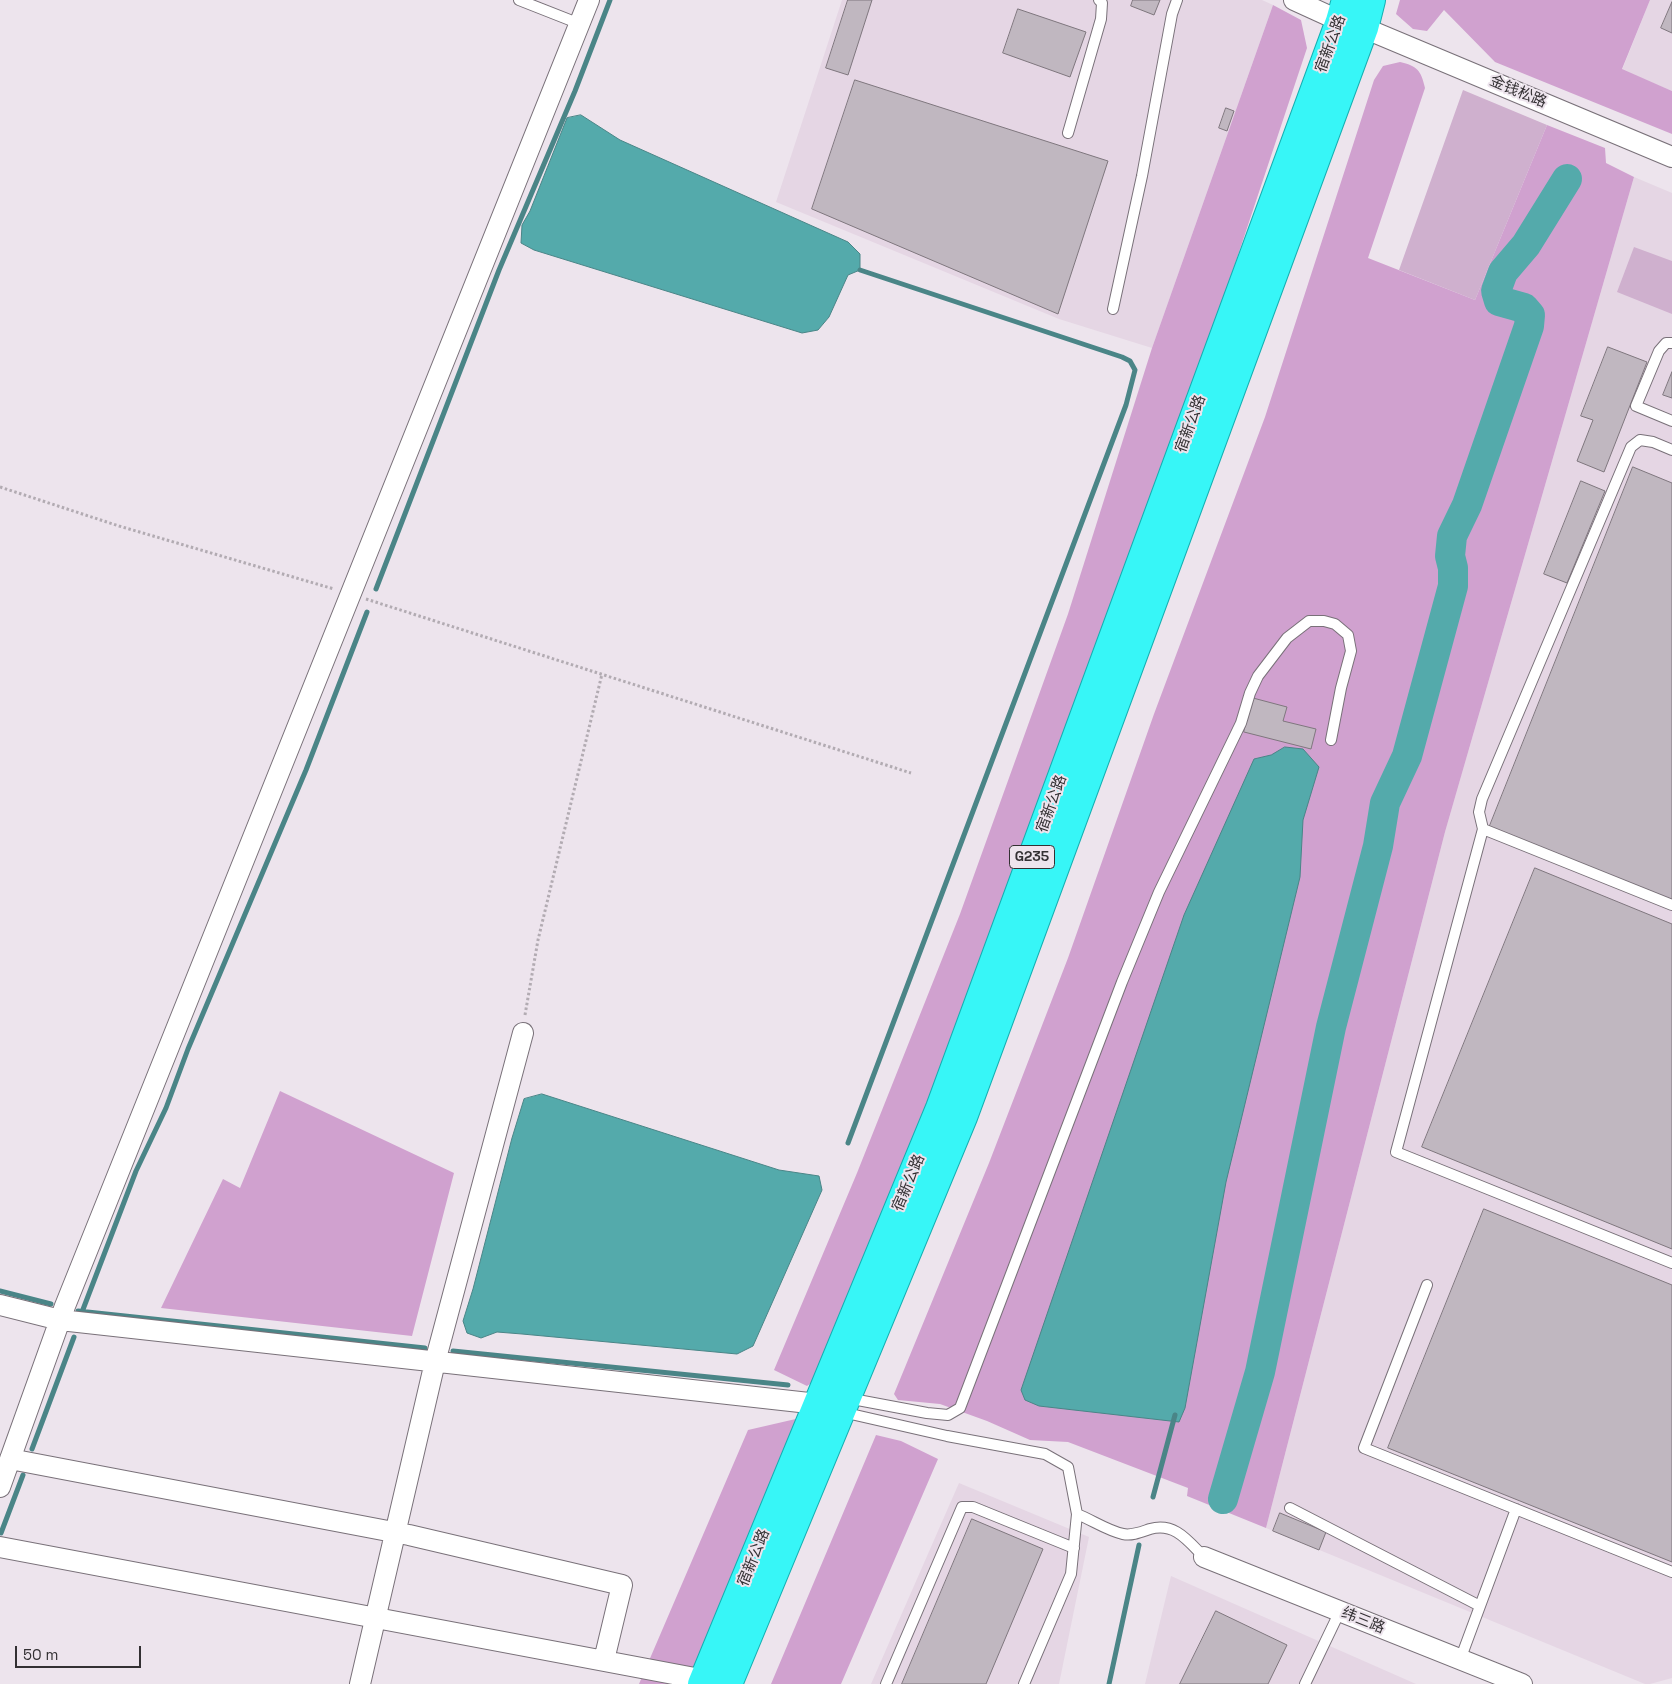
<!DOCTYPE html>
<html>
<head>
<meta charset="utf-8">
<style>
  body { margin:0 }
  #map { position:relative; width:1672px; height:1684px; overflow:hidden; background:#ede4ed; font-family:"Space Grotesk",sans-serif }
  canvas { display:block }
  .scale { position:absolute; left:15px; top:1646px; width:126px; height:22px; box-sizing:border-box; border:2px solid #333033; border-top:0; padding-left:6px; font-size:15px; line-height:18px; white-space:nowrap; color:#333033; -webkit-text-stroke:4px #ede4ed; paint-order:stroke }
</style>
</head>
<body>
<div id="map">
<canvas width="1672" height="1684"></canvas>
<div class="scale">50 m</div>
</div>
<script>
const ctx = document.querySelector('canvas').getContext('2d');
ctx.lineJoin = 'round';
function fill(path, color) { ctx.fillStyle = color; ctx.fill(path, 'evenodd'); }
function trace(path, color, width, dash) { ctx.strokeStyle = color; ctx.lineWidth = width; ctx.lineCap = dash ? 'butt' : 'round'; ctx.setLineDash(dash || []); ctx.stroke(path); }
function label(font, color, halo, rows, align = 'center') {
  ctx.font = font + ' "Space Grotesk","Noto Sans SC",sans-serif'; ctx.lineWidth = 4; ctx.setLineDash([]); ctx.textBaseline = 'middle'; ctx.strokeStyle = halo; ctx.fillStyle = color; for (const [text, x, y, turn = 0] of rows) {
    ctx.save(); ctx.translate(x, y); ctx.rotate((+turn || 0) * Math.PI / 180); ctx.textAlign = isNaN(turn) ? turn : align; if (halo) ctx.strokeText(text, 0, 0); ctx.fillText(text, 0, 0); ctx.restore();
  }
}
fill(new Path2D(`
  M842,0H1262L1273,5L1152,348L1059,319L776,202Z
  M1650,0H1672V91L1622,70Z
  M1634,177L1672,193V1678L1650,1684H1645L1266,1528L1445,832Z
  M959,1483L1089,1537L1059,1684H871Z
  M1171,1576L1416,1684H1145Z`), '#e5d6e4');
fill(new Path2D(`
  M1463,90L1547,125L1475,300L1399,270Z
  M1634,247L1672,261V314L1617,292Z`), '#cfb0ce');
fill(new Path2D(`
  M1400,0H1650L1622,69L1672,91V134L1495,62L1444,10L1427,31L1413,29L1396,14Z
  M1273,5L1301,20L1307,48L1195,384L930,1107L819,1378L807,1386L774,1370L857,1173L960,914L1068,614L1152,348Z
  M1400,62C1417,66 1421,70 1425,88L1368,258L1475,300L1547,125L1605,148L1606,163L1634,177L1445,832L1266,1528L1187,1496L1188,1488L1068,1442L1030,1440L987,1421L940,1404L898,1400L894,1394L989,1163L1068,958L1154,714L1265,417L1374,80L1383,66Z
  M280,1091L454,1173L412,1336L161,1308L223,1179L240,1188Z
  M800,1418L690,1684H639L748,1430Z
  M876,1435L901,1441L938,1459L841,1684H771Z`), '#d0a1cf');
const water = new Path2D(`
  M581,115L620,140L848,242L860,254V270L848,275L829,317L818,330L802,333L534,250L521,243L522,225L530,211L567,118Z
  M1285,747L1303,749L1319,767L1303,820L1300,877L1226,1182L1185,1408L1179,1422L1039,1406L1025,1400L1021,1390L1184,915L1254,759L1271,755Z
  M542,1094L779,1170L819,1176L822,1190L753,1346L737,1354L522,1334L497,1332L481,1338L467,1333L463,1321L473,1289L512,1138L524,1099Z`);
fill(water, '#54aaab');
trace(water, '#4a8587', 1);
trace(new Path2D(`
  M376,589L499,270L575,91L610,0
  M848,1143L1126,405L1135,370L1130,361L1122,357L860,270
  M0,1291L51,1304
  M78,1311L425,1348
  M82,1312L136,1171L166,1108L188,1049L306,770L367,612
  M453,1351L788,1385
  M32,1449L74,1337
  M1153,1497L1175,1415
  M1,1533L23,1475
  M1109,1684L1139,1545`), '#4a8587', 5);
trace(new Path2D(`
  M1223,1499L1260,1372L1331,1027L1378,846L1385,803L1407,756L1453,586V568L1450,556L1452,536L1467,505L1529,326L1530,315L1524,308L1499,301L1496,291L1503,272L1526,245L1567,179`), '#54aaab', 30);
const building = new Path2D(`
  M848,0H872L848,75L826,68Z
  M1133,0H1160L1154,15L1131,6Z
  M1672,2V33L1661,28Z
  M1018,9L1086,32L1070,77L1003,53Z
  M855,80L1108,161L1058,314L812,209Z
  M1226,108L1234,111L1227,131L1219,128Z
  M1608,347L1647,362L1604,472L1577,461L1593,420L1581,416Z
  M1672,372V398L1663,395Z
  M1633,467L1672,483V900L1489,828Z
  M1581,481L1605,491L1567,583L1544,574Z
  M1253,698L1287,707L1283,721L1316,729L1311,749L1244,732Z
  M1535,868L1672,924V1249L1422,1147Z
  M1484,1209L1672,1285V1562L1388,1448Z
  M1280,1513L1326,1532L1319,1550L1273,1531Z
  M972,1519L1043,1549L986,1684H902Z
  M1216,1611L1287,1645L1268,1684H1180Z`);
fill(building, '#c0b7c0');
trace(building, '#7f777e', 1);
const service = new Path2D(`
  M519,0L580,24
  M1068,133L1101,19L1102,3L1099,0
  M1113,309L1142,176L1172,14L1177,0
  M1672,343H1666L1659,351L1636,406L1672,421
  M1672,450L1653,442L1640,440L1631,447L1482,799L1479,812L1483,829L1672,905
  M1483,829L1396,1152L1672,1263
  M1427,1285L1364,1448L1672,1572
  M847,1398L927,1413L948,1415L960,1408L1122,982L1159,892L1241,723L1250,693L1258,676L1287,638L1309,621H1324L1335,624L1348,635L1351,651L1341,688L1331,740
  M842,1412L947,1436L1045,1454L1068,1467L1077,1514L1071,1574L1024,1684
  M1290,1508L1480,1606
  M1077,1514C1092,1520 1108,1531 1123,1534C1132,1536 1141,1532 1150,1529C1175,1522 1188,1541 1204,1557
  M1460,1660L1516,1509
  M886,1684L962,1507H973L1074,1548
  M1305,1684L1340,1611`);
const minor = new Path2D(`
  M1294,0L1340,21
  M1364,28L1672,157
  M0,1305L60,1320L818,1404
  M10,1459L409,1535L622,1585L604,1660
  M0,1487L65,1306L589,0
  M0,1547L716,1682
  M1204,1557L1522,1684
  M360,1684L435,1362L523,1033`);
const trunk = new Path2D(`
  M702,1684L940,1108L1340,21L1346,0
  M728,1684L963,1117L1364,28L1371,0`);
trace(service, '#797179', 12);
trace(minor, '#797179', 22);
trace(trunk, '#15afb1', 30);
trace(new Path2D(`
  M0,487L119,526L334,589
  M366,599L911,773
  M525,1015L538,940L602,674`), '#b2abb2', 3, [2.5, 2.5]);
trace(service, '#fff', 10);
trace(minor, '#fff', 20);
trace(trunk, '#37f6f7', 28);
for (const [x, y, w] of [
  [1032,857,45]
]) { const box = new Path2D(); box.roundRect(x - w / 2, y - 11.5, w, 23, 4); ctx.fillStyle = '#ede4ed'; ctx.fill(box); trace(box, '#333033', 1); }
label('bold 14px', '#333033', null, [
  ["G235",1032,857]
]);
label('15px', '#333033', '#ede4ed', [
  ["宿新公路",1331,44,-70],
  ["金钱松路",1518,92,23],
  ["宿新公路",1191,424,-70],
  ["宿新公路",1052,804,-70],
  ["宿新公路",909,1183,-67],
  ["宿新公路",754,1558,-68],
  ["纬三路",1363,1621,22]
]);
</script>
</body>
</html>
